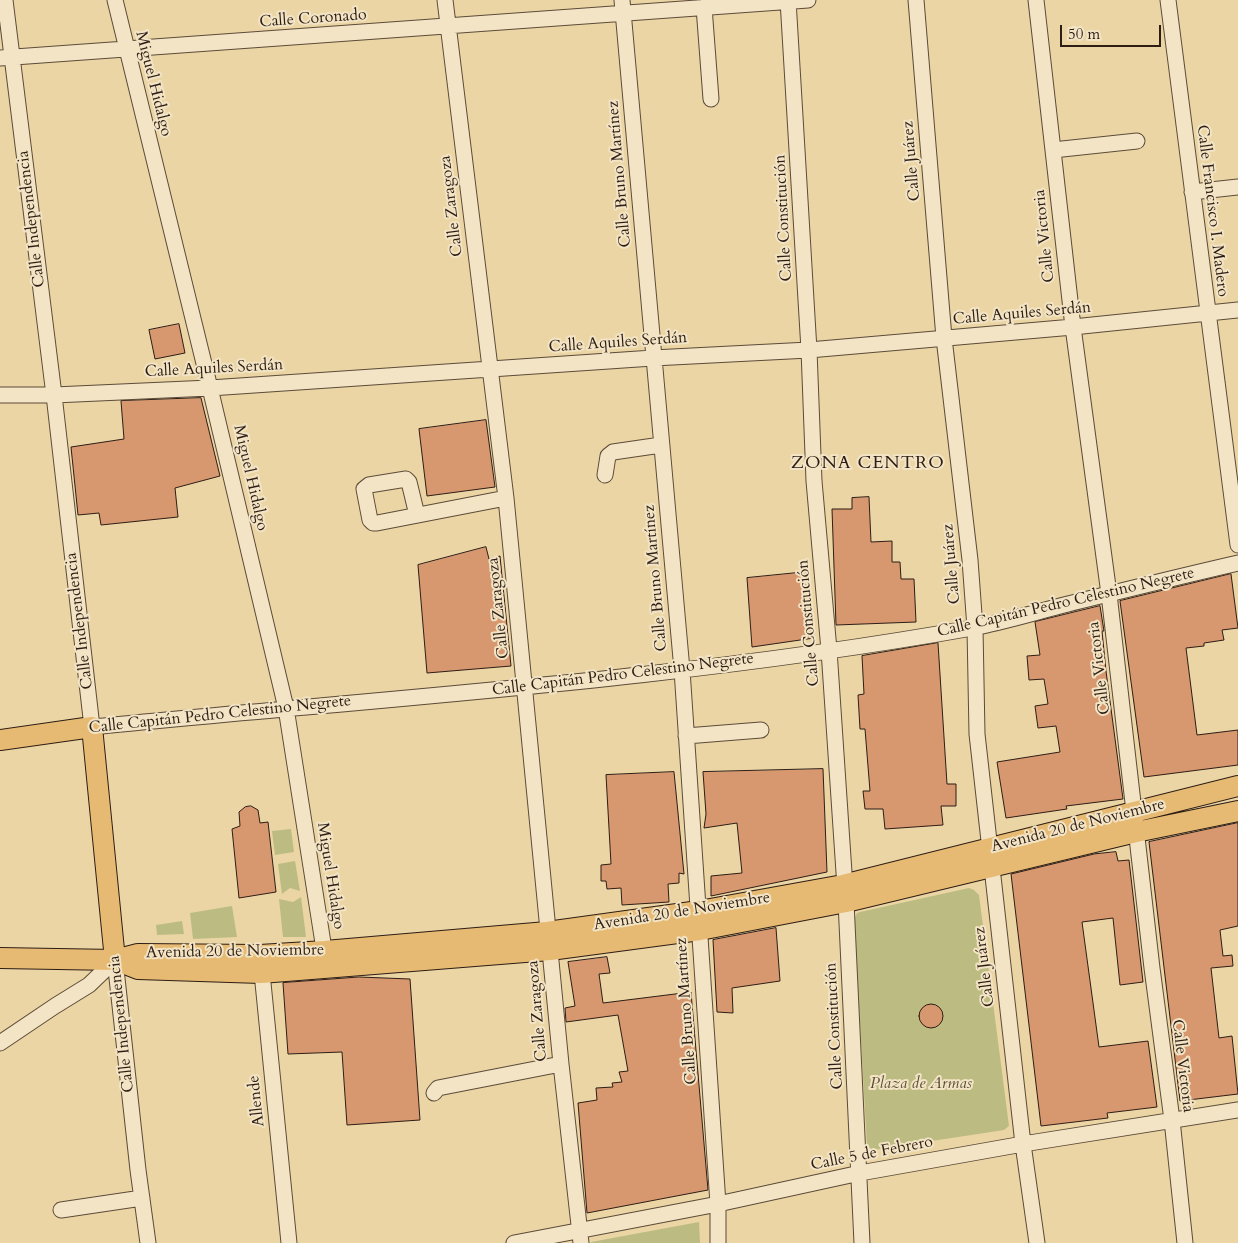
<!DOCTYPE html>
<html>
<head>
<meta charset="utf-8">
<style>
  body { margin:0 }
  #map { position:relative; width:1238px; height:1243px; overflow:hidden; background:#ebd5a5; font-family:Cardo,serif }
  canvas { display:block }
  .scale { position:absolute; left:1060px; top:25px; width:101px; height:22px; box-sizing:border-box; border:2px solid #2d1d15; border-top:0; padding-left:6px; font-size:15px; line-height:18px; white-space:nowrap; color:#2d1d15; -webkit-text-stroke:4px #f2e4c4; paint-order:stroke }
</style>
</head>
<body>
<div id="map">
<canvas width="1238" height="1243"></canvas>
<div class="scale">50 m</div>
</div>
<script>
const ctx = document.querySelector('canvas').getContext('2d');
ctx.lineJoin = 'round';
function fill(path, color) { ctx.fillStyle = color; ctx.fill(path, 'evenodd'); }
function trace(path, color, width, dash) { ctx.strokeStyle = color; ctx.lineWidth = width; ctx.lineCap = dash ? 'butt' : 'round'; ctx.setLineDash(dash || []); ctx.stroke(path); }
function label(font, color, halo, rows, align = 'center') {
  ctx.font = font + ' Cardo,serif'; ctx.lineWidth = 4; ctx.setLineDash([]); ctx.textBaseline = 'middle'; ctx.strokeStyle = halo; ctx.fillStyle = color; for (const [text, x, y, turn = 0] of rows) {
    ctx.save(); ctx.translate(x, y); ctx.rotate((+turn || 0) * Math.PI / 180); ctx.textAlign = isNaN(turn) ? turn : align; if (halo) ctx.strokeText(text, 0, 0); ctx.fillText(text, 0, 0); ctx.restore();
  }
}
fill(new Path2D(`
  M291,829L294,852L275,855L272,831Z
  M295,861L300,891L290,888L282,894L278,864Z
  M969,888L974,890L979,895L1009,1126L1004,1130L873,1150L867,1146L854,919L857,913L860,912ZM933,1004L941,1009L943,1018L939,1025L929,1028L921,1023L920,1014L924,1007Z
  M301,897L306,937H283L279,899L293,902Z
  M232,906L237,937L193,939L190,913Z
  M182,921L184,934L157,935L156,925Z
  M699,1222L700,1243H591V1242Z`), '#bcbc82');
const building = new Path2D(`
  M179,324L185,353L155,359L149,330Z
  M201,398L220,476L175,488L178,517L101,525L99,513L78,515L71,447L124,439L121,401Z
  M486,420L495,487L427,496L419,429Z
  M869,497L871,542L892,541V562H900L901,579H914L916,622L836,625L832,509H852V498Z
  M486,547L489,559L500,556L511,666L427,673L418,565Z
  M807,572L814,638L752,647L747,578Z
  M1231,574L1238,628L1222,630L1224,640L1204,643V646L1186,648L1197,735L1238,730V765L1144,777L1120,601Z
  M1100,606L1104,631H1102L1106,671L1123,799L1066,806L1067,809L1006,818L997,762L1060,752L1056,726L1038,728L1035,706L1048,704L1044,679L1029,680L1027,656L1040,655L1035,622Z
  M938,643L947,784H956V806H941L943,825L885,829L883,809H865L863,791H870L865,729H860L858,695L864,694L862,656Z
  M823,769L827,872L711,896V876L742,873L737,823L704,828L706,814L703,772Z
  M674,772L684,874L679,873V883L668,884L669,902L622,905L621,888L607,889L606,881H601V865L611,864L606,775Z
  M251,806L258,810L260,823L268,822L276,892L239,898L232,829L240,826L239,812L245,807Z
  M1238,823V926L1220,930L1223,956L1232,955L1233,966L1211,968L1219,1038L1232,1036L1238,1094L1180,1101L1149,842Z
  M1116,852L1118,861L1129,860L1143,982L1120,985L1113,918L1082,922L1099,1047L1148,1041L1157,1107L1107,1113L1108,1118L1041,1126L1011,874L1094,854Z
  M776,928L780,981L732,988L733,1013L717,1012L713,940Z
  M607,957L610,973L599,974L603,1003L691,992L708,1190L587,1213L578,1103L597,1100L596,1088L613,1087L612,1083L622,1082L619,1072L628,1071L618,1015L566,1022L565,1008L575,1006L568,962Z
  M359,977L410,979L420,1120L347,1125L342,1052L288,1054L283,983Z
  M919 1016a12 12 0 1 1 24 0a12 12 0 1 1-24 0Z`);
fill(building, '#d7976f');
trace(building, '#2d1d15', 1);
const minor = new Path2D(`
  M5,0L54,395L92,727C385,698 681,680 972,628C1004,622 1036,612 1068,604C1125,590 1181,576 1238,563
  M115,0L210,388L286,708L326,962
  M445,0L506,498L561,1064L581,1243
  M622,0L682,670L718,1204V1243
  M788,0L809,350L814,481L829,650L846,902L862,1243
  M916,0L944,338L970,560L975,628L977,734L1023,1144L1037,1243
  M1036,0L1073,327L1109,594L1152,968L1172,1120L1185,1243
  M1168,0L1238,545
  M704,7L711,99
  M0,58L808,0
  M1053,150L1137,141
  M1192,192L1238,187
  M0,395H54L210,388L653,358L809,350L1073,327L1238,310
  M605,475L608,456L613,452L661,445
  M417,515L409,482L406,479L369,485L364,489L370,520L373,523H377L506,498
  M686,736L761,730
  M115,960L138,1170L148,1243
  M261,963L289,1243
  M0,1043L55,1006L89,985L115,960
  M434,1093L438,1088L561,1064
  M61,1210L142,1198
  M514,1243L718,1204L860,1173L1023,1144L1238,1110`);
const major = new Path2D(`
  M0,740L92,727L115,960
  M0,958L115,960L138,954L260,955L325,951L547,932L699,911L843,885L1238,786
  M115,960L138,969L261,973L550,950L700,930L846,902L1136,832L1238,811`);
trace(minor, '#5c4b39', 17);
trace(major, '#2d1d15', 22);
trace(minor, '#f2e4c4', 15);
trace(major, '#e6ba72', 20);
label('16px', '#2d1d15', '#f2e4c4', [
  ["Calle Coronado",313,19,-4],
  ["Miguel Hidalgo",153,84,76],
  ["Calle Juárez",912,161,-95],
  ["Calle Bruno Martínez",620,174,-95],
  ["Calle Zaragoza",452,206,-97],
  ["Calle Francisco I. Madero",1212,211,83],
  ["Calle Constitución",784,218,-93],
  ["Calle Independencia",32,219,-97],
  ["Calle Victoria",1045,236,-96],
  ["Calle Aquiles Serdán",1022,314,-5],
  ["Calle Aquiles Serdán",618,343,-4],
  ["Calle Aquiles Serdán",214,369,-3],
  ["Miguel Hidalgo",250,478,77],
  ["Calle Juárez",952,564,-95],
  ["Calle Bruno Martínez",656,578,-95],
  ["Calle Capitán Pedro Celestino Negrete",1066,603,-13],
  ["Calle Zaragoza",499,608,-96],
  ["Calle Independencia",80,621,-97],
  ["Calle Constitución",809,623,-95],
  ["Calle Victoria",1100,668,-97],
  ["Calle Capitán Pedro Celestino Negrete",623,675,-7],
  ["Calle Capitán Pedro Celestino Negrete",220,715,-6],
  ["Avenida 20 de Noviembre",1078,826,-14],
  ["Miguel Hidalgo",330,876,81],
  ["Avenida 20 de Noviembre",682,912,-9],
  ["Avenida 20 de Noviembre",235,952,-1],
  ["Calle Juárez",985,967,-97],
  ["Calle Zaragoza",538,1011,-95],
  ["Calle Bruno Martínez",687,1011,-94],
  ["Calle Independencia",122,1024,-96],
  ["Calle Constitución",835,1026,-93],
  ["Calle Victoria",1182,1066,83],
  ["Allende",257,1101,-96],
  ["Calle 5 de Febrero",872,1154,-11]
]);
label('italic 16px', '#584d36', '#f2e4c4', [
  ["Plaza de Armas",921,1084]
]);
ctx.letterSpacing = '1px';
label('18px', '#2d1d15', '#f2e4c4', [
  ["ZONA CENTRO",868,464]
]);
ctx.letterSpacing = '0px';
</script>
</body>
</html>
